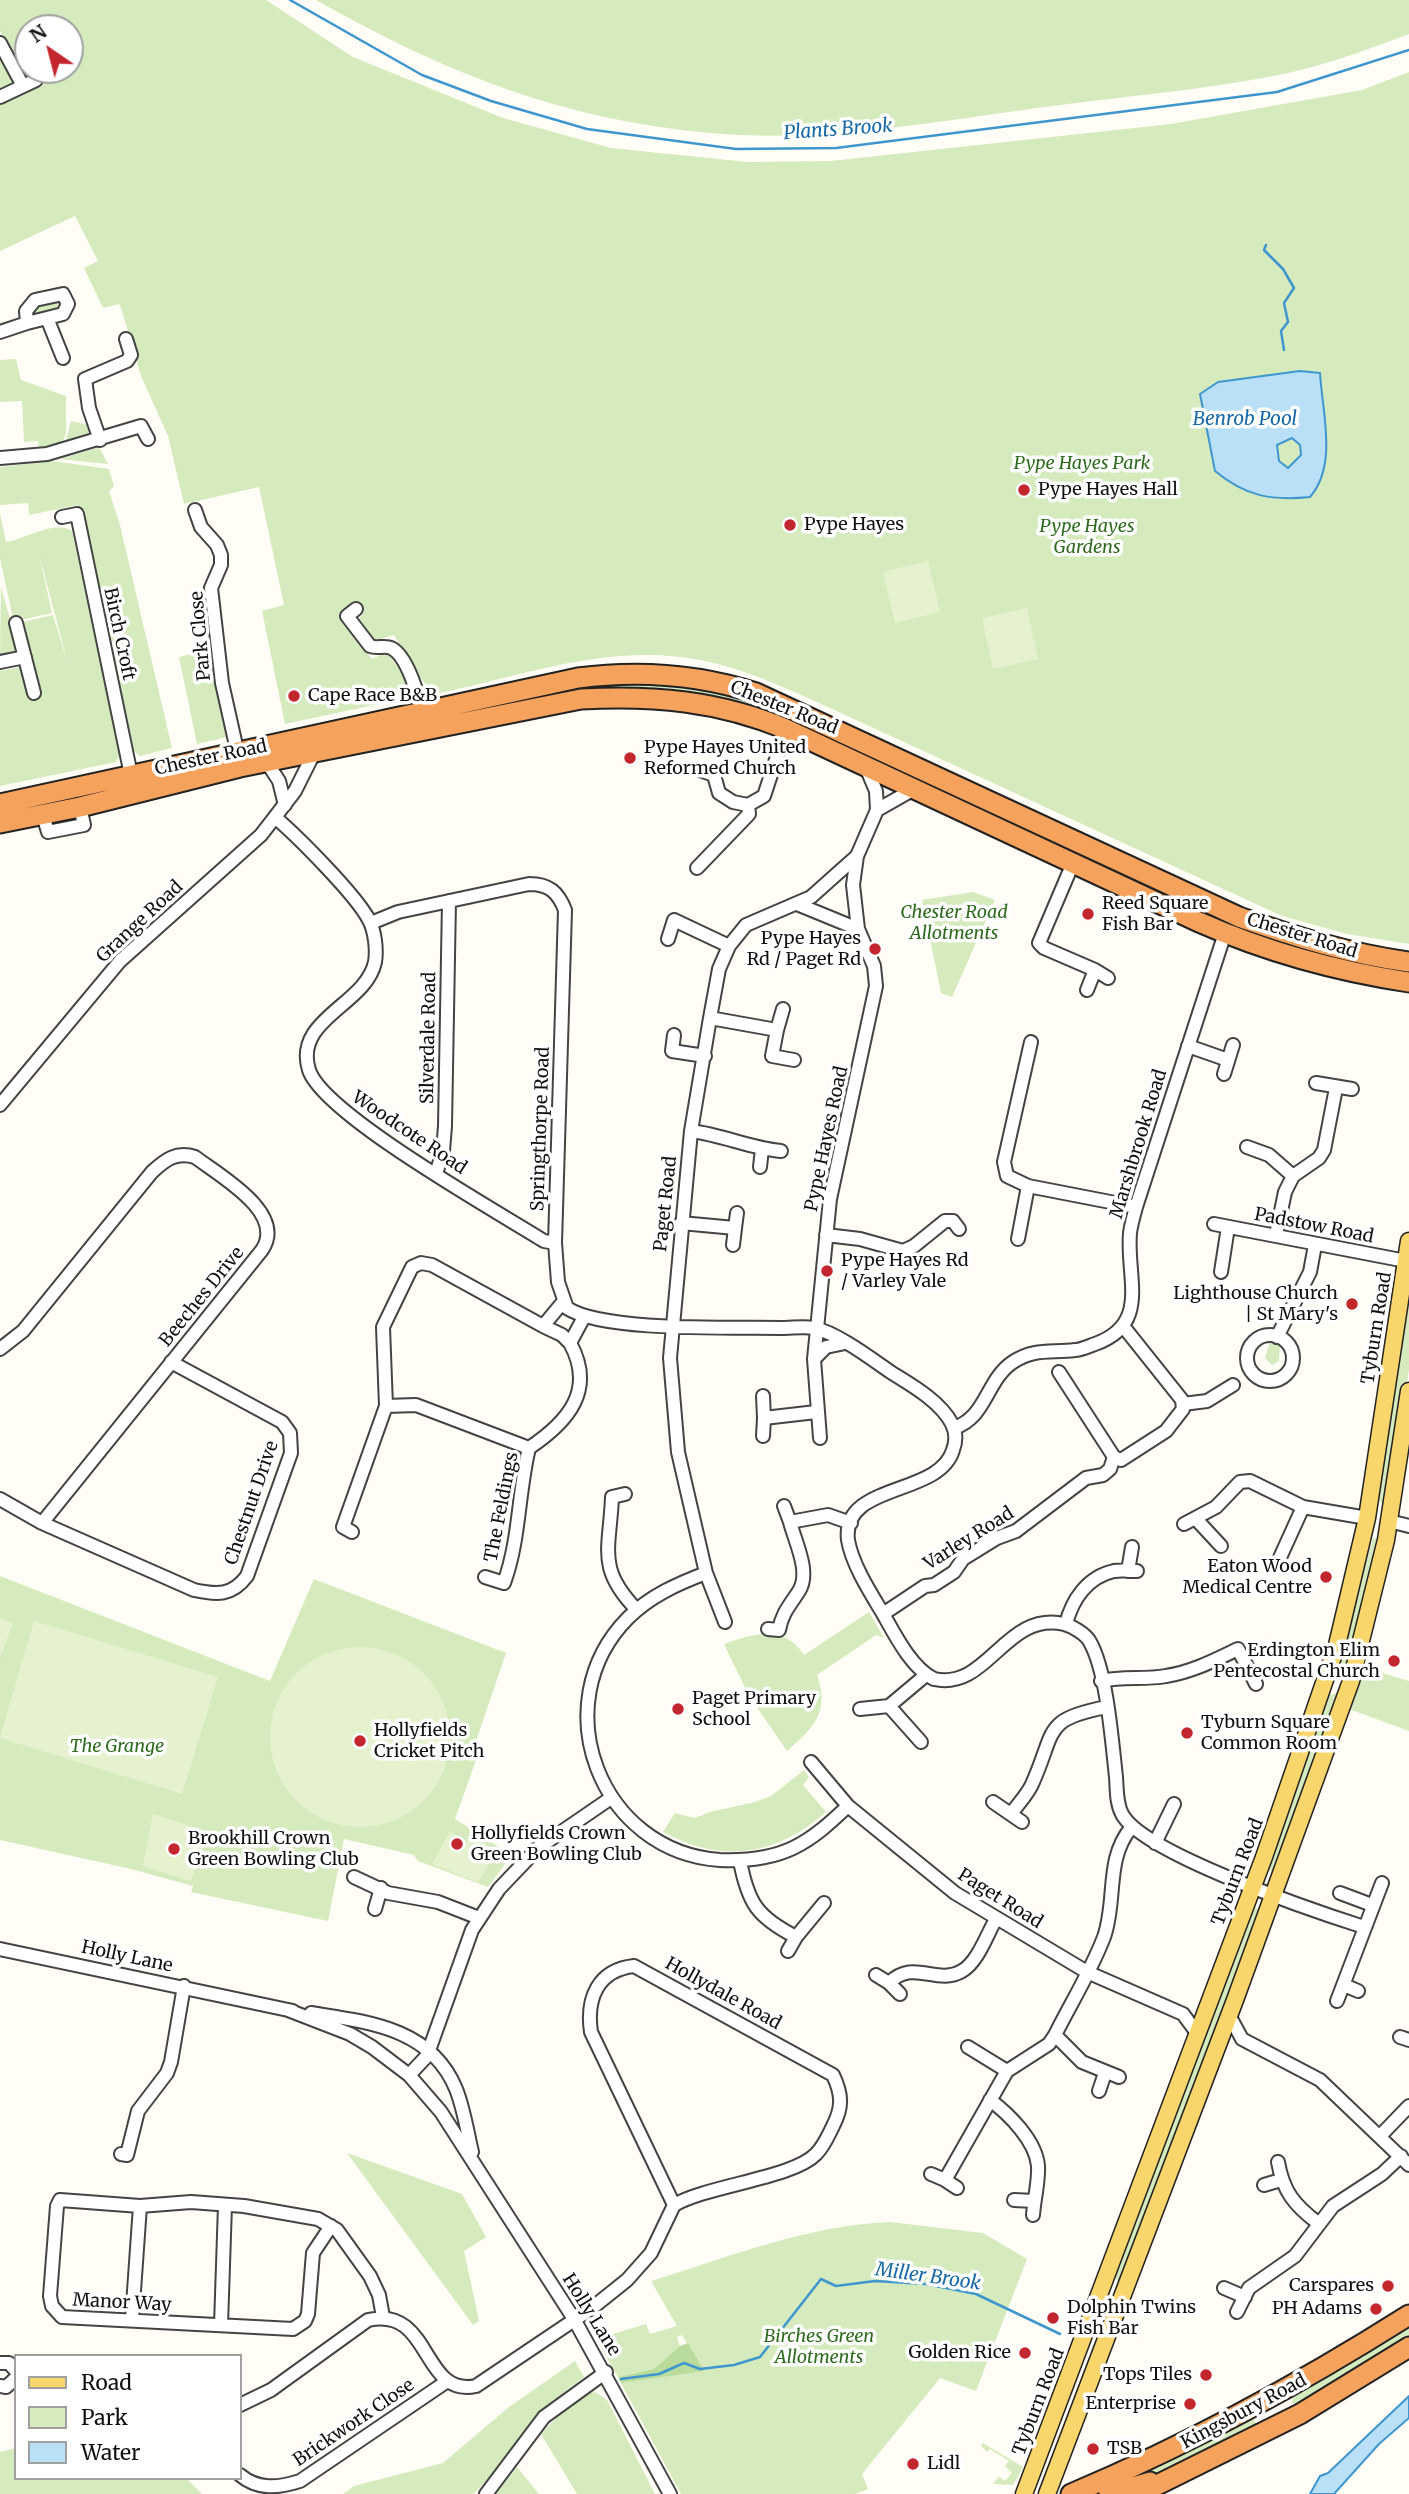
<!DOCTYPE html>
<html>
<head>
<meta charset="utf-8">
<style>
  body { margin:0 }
  #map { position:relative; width:1409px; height:2494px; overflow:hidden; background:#fffdf5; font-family:Merriweather,serif }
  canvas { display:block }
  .legend { position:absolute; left:14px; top:2354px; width:228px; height:126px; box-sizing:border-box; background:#fff; border:2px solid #a0a0a0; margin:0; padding:9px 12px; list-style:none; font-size:21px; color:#111 }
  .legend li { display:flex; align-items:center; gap:14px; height:35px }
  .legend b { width:35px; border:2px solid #a0a0a0 }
  .north { position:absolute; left:14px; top:14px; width:70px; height:70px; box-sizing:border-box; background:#fff; border:2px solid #a0a0a0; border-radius:50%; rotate:325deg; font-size:19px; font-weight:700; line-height:28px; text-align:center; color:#111 }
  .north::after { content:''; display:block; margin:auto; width:24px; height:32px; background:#c4262e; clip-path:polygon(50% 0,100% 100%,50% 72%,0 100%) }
</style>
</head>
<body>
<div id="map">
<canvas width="1409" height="2494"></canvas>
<ul class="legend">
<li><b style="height:9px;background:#f9d66b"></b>Road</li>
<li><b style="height:19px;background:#d5ebbd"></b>Park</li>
<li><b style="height:19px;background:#b9e0f7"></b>Water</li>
</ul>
<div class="north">N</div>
</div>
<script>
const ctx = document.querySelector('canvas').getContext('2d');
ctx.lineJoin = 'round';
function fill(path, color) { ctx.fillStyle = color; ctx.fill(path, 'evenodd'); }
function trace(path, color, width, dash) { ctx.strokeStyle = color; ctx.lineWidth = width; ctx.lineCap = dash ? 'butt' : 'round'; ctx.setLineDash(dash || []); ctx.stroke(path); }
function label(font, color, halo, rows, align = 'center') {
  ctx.font = font + ' Merriweather,serif'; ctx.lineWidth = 7; ctx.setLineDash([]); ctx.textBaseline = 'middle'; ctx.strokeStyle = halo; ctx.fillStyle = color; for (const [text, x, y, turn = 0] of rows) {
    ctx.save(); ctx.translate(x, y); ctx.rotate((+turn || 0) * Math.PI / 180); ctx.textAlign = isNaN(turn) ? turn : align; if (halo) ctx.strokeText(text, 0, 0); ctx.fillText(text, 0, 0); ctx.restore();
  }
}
fill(new Path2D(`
  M0,0H266L353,57L503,118L611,148L748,162L831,161L1171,124L1362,90L1409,72V944L1347,934L1282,916L806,697C772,682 737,667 700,660C611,642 521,676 435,694L416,673L394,635L374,641L358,621L364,612L355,601L339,615L372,659L383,654L390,656L405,678L412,697L285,724L262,611L284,605L259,487L184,504L168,436L141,376L121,308L119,304L103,308L84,268L98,261L75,216L0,251V102L10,98L12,100L53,80L47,70L33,76L26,74L0,31ZM28,28H70V70H28Z
  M316,0H1409V34C1363,51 1316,69 1268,77C1200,90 1129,96 1060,105C951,119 832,142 722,134C568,122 449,75 316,0Z
  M0,56L13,80L10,85L0,89Z
  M59,299L62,304L59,309L37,315L31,312V308Z
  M16,359L21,380L66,396V432L62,445L39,449L38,441L24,442L22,401L0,402V360Z
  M71,421L88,425L92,435L65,444Z
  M100,449L108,464L59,459L97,448Z
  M52,461L109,469L114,486L109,491L120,525L172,748L140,756L134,751L78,505L29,515L28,503L0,505V467Z
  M0,513L6,542C27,539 54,519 72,531L120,754L116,762L0,786V671L21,667L33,696L41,694L22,622L53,615L68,664L39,554L52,613L21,620L20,617L13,619L0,558Z
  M1,587L18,647L17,651L0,654Z
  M208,650L227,737L197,744L179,657Z
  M660,680L750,698L755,710L534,703L531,694L583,683Z
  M958,792L1185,898L1181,908L954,802Z
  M973,892L995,900L952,997L941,993L922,900Z
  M1409,1287V1369L1390,1493L1387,1503H1382L1378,1500Z
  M1274,1341L1280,1344L1279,1361L1272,1365L1265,1358L1270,1342Z
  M1373,1538L1378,1539L1349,1671L1337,1669Z
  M0,1576L270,1681L314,1579L506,1653L474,1747L480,1749L455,1819L512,1855L488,1887L418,1861L414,1855L344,1839L328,1921L191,1892L193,1886L131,1869L0,1840Z
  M869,1612L884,1638L876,1635L817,1675C830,1711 814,1728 787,1751L749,1696L724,1644C753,1634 784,1624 804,1655Z
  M1362,1667L1409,1681V1731L1349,1709Z
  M1343,1685L1273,1873L1267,1868L1327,1695L1335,1694Z
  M804,1770L809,1777L803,1785L826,1812C776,1856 722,1864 663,1832L675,1813L695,1818L710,1812L755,1802L771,1796Z
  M1253,1907L1261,1910L1119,2282L1113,2276Z
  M347,2153L462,2194L486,2237L464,2251L479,2321L473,2325Z
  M890,2222L983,2233L1027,2259L976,2391L940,2378L862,2474L868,2489L855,2494H681L621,2383L703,2370L682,2335L677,2337L680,2346L655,2369L618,2377L596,2339L646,2324L650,2334L677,2326L651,2281C729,2257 808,2225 890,2222Z
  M1409,2324V2336L1404,2340L1298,2403H1291L1295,2394Z
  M575,2361L584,2377C564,2392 543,2407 527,2427C509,2450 495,2474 473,2494H343L354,2486L443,2463L509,2407Z
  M595,2392L607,2400L655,2494H577L541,2434C554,2421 576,2394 595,2392Z
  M1252,2418L1259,2427L1194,2461L1094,2494Z
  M983,2443L1023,2467L1013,2485L993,2484L999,2477L1005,2481L1012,2473L1005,2466L1009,2461L990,2449L987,2452L981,2446Z
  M16,2448V2478H186L202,2494H0V2452Z
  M517,2467L539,2494H496Z`), '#d5ebbd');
fill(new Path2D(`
  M688,2343L704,2371L621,2383L618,2377L654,2369L680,2346Z`), '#b9dc9c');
fill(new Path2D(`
  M928,561L940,612L895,623L883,572Z
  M1027,608L1038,659L993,669L982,618Z
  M0,1618L13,1623L0,1658Z
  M34,1621L218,1677L182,1794L0,1738Z
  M270 1737a90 90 0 1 1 180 0a90 90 0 1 1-180 0Z
  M153,1814L208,1832L191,1881L143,1866Z
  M450,1831L493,1858L478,1882L432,1864Z`), '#e6f2cf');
const water = new Path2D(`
  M1300,371L1320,373C1322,411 1338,465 1310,497C1271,501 1245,496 1215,471L1200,394L1218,382ZM1292,438L1300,445L1301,455L1288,468L1279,461L1277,445Z
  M1409,2396V2418L1379,2444L1334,2494H1310L1320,2476L1328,2473Z`);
fill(water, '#b9e0f7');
trace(water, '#3f96cf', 2);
trace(new Path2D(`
  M290,0L422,75L491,101L587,129L736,149L836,148L1277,92L1409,50
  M1266,245L1264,250L1283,269L1294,288L1284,303L1288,322L1281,331L1284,350
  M621,2379L659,2374L684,2363L700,2369L734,2365L760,2357L821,2279L836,2286L875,2281L926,2284L976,2294L1060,2334`), '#3f96cf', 2.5);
const minor = new Path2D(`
  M0,43L23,86
  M0,97L36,80
  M47,318L63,358
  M0,332L27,323L26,311L35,300L63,294L68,304L63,314L27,323
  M100,440L89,408L85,379L127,361L131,355L126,339
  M0,458L47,454L141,426L148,439
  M195,510L201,527L217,545L221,555V565L211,588L222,683L239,759
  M62,517L77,514L131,775
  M356,609L347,616L370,646C377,649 385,645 391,648C407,655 419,697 422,712
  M16,623L34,693
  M0,662L25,657
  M266,761L279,781L285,805
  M697,769L714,775L719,793L733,802L748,805
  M877,810L914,789
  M43,815L48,832L84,825L80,807
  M276,818C298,837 356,895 369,920C375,931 377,950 375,962C366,1005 293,1019 309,1070C323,1114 498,1212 544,1241L555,1243
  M1073,863L1039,943L1044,948L1095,970L1087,990
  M697,868L749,814L748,805L764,796L786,729
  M797,904L858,929
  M371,923L398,912L529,884C549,884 558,892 565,910L555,1243L558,1282L567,1308C603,1332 734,1327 782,1328C792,1328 804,1326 814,1328C836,1332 873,1360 892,1373C913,1386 941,1402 952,1424C956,1432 956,1442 953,1450C939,1497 841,1482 848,1540C852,1564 870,1592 882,1612C894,1633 911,1668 934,1679C988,1691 1005,1611 1064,1624C1072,1626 1086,1634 1090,1642C1107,1672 1112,1742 1116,1777C1117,1789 1116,1803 1122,1814C1142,1853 1317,1912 1364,1927
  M668,939L674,920L729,946
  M1095,970L1108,978
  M710,1018L777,1030L783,1009
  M777,1030L772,1056L794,1060
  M674,1035L672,1051L705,1056
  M1031,1042L1004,1162L1007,1176L1028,1186L1136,1207
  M1188,1046L1228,1060
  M1224,1074L1233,1045
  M1316,1083L1352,1089
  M0,1105L120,961L261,835L295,791L315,751
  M691,1131C723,1135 750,1148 781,1151
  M1247,1147L1269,1155L1293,1176L1285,1192L1276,1235
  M760,1167L762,1149
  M436,1174L443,1151L445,1126L449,901
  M1293,1176L1319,1158L1324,1150L1336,1088
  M681,1223L735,1228L737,1213
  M1214,1224L1406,1261
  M826,1235L860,1239L903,1251L914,1246L945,1221H953L959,1229
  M1018,1239L1028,1186
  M733,1245L735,1228
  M1221,1272L1228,1227
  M543,1326L562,1335L570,1343
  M1247 1358a23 23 0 1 1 46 0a23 23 0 1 1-46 0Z
  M1277,1337L1310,1272L1315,1245
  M0,1349L23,1331L152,1172C165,1160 176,1151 195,1157C220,1176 287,1213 262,1250L42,1523
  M814,1359L826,1347L845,1343
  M1059,1372L1114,1457
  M763,1396L764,1418
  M1183,1404L1207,1401L1233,1385
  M386,1406L416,1405L529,1448
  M954,1428C987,1417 986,1380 1013,1362C1034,1348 1051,1353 1075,1350C1081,1350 1089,1346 1095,1344C1151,1324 1126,1278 1130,1233C1131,1224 1134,1215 1136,1207L1225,933
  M763,1436L764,1418L816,1412
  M820,1438L814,1359L830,1199L876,986L874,966L858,929L853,885L857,856L877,810L876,791L865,765
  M1114,1457L1121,1460L1166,1431L1183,1409L1182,1400L1123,1326
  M625,1494L612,1497C610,1549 596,1568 637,1610
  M0,1499L42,1523L194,1590C217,1595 232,1596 247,1576L291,1453L290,1433L282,1422L171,1362
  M784,1506L790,1522
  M1196,1519L1221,1546
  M1389,1521L1409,1526
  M1184,1524L1216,1507L1240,1482L1250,1481L1303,1507L1367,1518
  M352,1532L343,1527L386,1406L383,1327L412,1267L421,1263L432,1265L543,1326L563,1302
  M1278,1562L1303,1507
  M1128,1571L1132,1547
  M706,1573C677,1584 650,1596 628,1618C543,1704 600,1852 720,1860C746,1861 770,1859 793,1848C814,1838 831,1822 848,1806
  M485,1577L504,1583C520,1539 518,1493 529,1448C568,1422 596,1390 570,1343L584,1317
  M883,1614L925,1586L934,1585L954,1572L963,1559L997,1538L1016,1531L1086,1478L1103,1475L1110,1469L1114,1457
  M725,1622L706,1573L678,1452L670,1358L691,1131L710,1018L719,969L729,946L746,925L811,897L857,856
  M1066,1624C1072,1600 1087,1577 1114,1571C1121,1570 1130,1571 1137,1571
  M768,1629L779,1630C782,1613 790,1605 799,1591C811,1572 795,1542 790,1522L828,1515L851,1523
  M1101,1681C1124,1676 1144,1680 1166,1676C1192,1672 1215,1660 1238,1649L1256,1684
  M889,1706L921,1742
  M860,1709L889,1706L926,1675
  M811,1762L848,1806L955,1893L1087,1972L1183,2014L1197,2033
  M993,1802L1022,1822
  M1011,1814C1018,1804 1029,1793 1033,1782C1056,1730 1043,1719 1107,1707
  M1155,1843L1174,1804
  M740,1861C748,1903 757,1917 796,1937L824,1903
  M354,1877L388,1893L438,1902L479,1918
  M1340,1893L1372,1905
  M375,1909L381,1888
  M0,1949L293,2011
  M788,1951L796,1937
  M634,1966L833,2075C842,2094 843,2107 833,2126C828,2136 824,2146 816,2154C793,2178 709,2185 674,2205L591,2032C586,1998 598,1970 634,1966Z
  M876,1975L889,1983C914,1958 936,1986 962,1971C978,1962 987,1934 996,1919
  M889,1983L900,1994
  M1344,1985L1358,1991
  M1337,2001L1382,1883
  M288,2010L350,2034L372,2047L409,2075L441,2112L574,2319L670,2494
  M311,2013C368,2022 431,2028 456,2089C464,2109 467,2131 472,2152
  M1229,2015L1242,2039L1320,2080L1409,2165
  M1055,2035L1082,2062L1119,2077
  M1400,2037L1409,2040
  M968,2047L1007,2071
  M409,2075L427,2056L472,1930L499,1889L538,1848L611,1798
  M1099,2091L1105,2073
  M990,2100C1009,2114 1036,2141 1038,2166C1039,2181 1034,2200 1033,2215
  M1381,2135L1409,2106
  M121,2154L127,2155L138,2111L167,2073L171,2062L184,1986
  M1278,2162C1283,2191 1294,2205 1318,2223
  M931,2174L945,2180L1007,2071L1049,2044L1055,2035C1071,2003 1091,1971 1104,1937C1117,1900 1105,1859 1131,1828
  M945,2180L957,2188
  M1264,2185L1281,2180
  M1014,2200L1034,2201
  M331,2226L313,2253L308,2314L305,2321L293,2329L62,2317L52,2306L50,2296L57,2206L60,2200L140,2206L191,2202L244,2206L318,2219L337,2230L370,2276L379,2295L383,2317
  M1224,2288L1245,2297
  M1237,2312L1249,2288L1295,2256L1333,2206L1382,2174L1401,2156
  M132,2319L140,2206
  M221,2325L225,2205
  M0,2363H9L16,2371
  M0,2386L6,2387L16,2378
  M240,2405L271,2390L368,2320C432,2305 421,2398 476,2386L592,2308L627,2280L651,2253L674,2205
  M240,2475C258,2490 278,2488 300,2481L446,2382
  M486,2494L544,2417L606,2372`);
const major = new Path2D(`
  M1024,2494L1264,1857L1337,1645L1367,1518L1409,1241
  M1047,2494L1235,2000L1351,1681L1386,1540L1409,1391`);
const highway = new Path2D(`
  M0,804L578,678C640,670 697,674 756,693L1239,917C1295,937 1350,954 1409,962
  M0,823L80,807L240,767L581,699C653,695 719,701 786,729L1199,922C1267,952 1336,971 1409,982
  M1071,2494C1190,2444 1300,2384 1409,2315
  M1109,2494L1150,2482
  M1139,2494L1300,2414L1409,2347`);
trace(minor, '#444', 16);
trace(major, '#222', 19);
trace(highway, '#222', 23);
trace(minor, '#fff', 12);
trace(major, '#f9d66b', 16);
trace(highway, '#f5a25d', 19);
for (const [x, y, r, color] of [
  [1024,490,7,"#c4262e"],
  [790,525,7,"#c4262e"],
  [294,696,7,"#c4262e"],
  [630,758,7,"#c4262e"],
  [1088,914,7,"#c4262e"],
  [875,949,7,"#c4262e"],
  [827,1271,7,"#c4262e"],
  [1352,1304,7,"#c4262e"],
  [1326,1577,7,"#c4262e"],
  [1394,1661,7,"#c4262e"],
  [678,1709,7,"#c4262e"],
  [1187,1733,7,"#c4262e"],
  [360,1741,7,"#c4262e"],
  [457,1844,7,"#c4262e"],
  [174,1849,7,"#c4262e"],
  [1388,2286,7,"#c4262e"],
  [1376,2309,7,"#c4262e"],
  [1053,2318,7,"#c4262e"],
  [1025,2353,7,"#c4262e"],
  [1206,2375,7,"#c4262e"],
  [1190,2404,7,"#c4262e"],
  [1093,2449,7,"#c4262e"],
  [913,2464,7,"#c4262e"]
]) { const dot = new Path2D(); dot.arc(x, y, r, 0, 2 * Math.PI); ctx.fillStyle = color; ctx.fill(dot); trace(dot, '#fff', 2.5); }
label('italic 18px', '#2f6b1f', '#fff', [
  ["Pype Hayes Park",1082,464],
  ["Pype Hayes",1087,527],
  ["Gardens",1087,548],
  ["Chester Road",954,913],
  ["Allotments",954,934],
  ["The Grange",117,1747],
  ["Birches Green",819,2337],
  ["Allotments",819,2358]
]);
label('18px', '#111', '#fff', [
  ["Pype Hayes Hall",1038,490],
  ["Pype Hayes",804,525],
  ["Cape Race B&B",308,696],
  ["Pype Hayes United",644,748],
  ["Reformed Church",644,769],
  ["Reed Square",1102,904],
  ["Fish Bar",1102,925],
  ["Pype Hayes",861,939,"right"],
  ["Rd / Paget Rd",861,960,"right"],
  ["Pype Hayes Rd",841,1261],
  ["/ Varley Vale",841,1282],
  ["Lighthouse Church",1338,1294,"right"],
  ["| St Mary's",1338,1315,"right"],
  ["Eaton Wood",1312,1567,"right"],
  ["Medical Centre",1312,1588,"right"],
  ["Erdington Elim",1380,1651,"right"],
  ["Pentecostal Church",1380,1672,"right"],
  ["Paget Primary",692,1699],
  ["School",692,1720],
  ["Tyburn Square",1201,1723],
  ["Common Room",1201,1744],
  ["Hollyfields",374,1731],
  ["Cricket Pitch",374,1752],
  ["Hollyfields Crown",471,1834],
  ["Green Bowling Club",471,1855],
  ["Brookhill Crown",188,1839],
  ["Green Bowling Club",188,1860],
  ["Carspares",1374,2286,"right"],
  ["Dolphin Twins",1067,2308],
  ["Fish Bar",1067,2329],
  ["PH Adams",1362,2309,"right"],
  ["Golden Rice",1011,2353,"right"],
  ["Tops Tiles",1192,2375,"right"],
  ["Enterprise",1176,2404,"right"],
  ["TSB",1107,2449],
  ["Lidl",927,2464]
], 'left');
label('18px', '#111', '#fff', [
  ["Birch Croft",119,634,78],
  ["Park Close",201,636,-95],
  ["Chester Road",784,708,22],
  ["Chester Road",211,758,-12],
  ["Grange Road",140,922,-43],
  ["Chester Road",1302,936,17],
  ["Silverdale Road",429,1038,-89],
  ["Springthorpe Road",541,1129,-88],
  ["Woodcote Road",409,1133,34],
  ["Pype Hayes Road",827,1139,-78],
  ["Marshbrook Road",1139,1144,-73],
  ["Paget Road",666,1204,-84],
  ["Padstow Road",1314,1226,11],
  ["Beeches Drive",202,1297,-51],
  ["Tyburn Road",1377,1328,-81],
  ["Chestnut Drive",252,1503,-71],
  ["The Feldings",502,1507,-79],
  ["Varley Road",969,1539,-32],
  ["Tyburn Road",1238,1872,-69],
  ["Paget Road",1000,1899,32],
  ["Holly Lane",127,1957,12],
  ["Hollydale Road",723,1994,29],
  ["Manor Way",122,2303,3],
  ["Holly Lane",591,2315,58],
  ["Tyburn Road",1039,2402,-69],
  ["Kingsbury Road",1244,2412,-28],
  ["Brickwork Close",354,2423,-34]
]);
label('italic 19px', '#1768a6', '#fff', [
  ["Plants Brook",838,130,-4],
  ["Benrob Pool",1245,420],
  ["Miller Brook",928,2277,8]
]);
</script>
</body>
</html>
